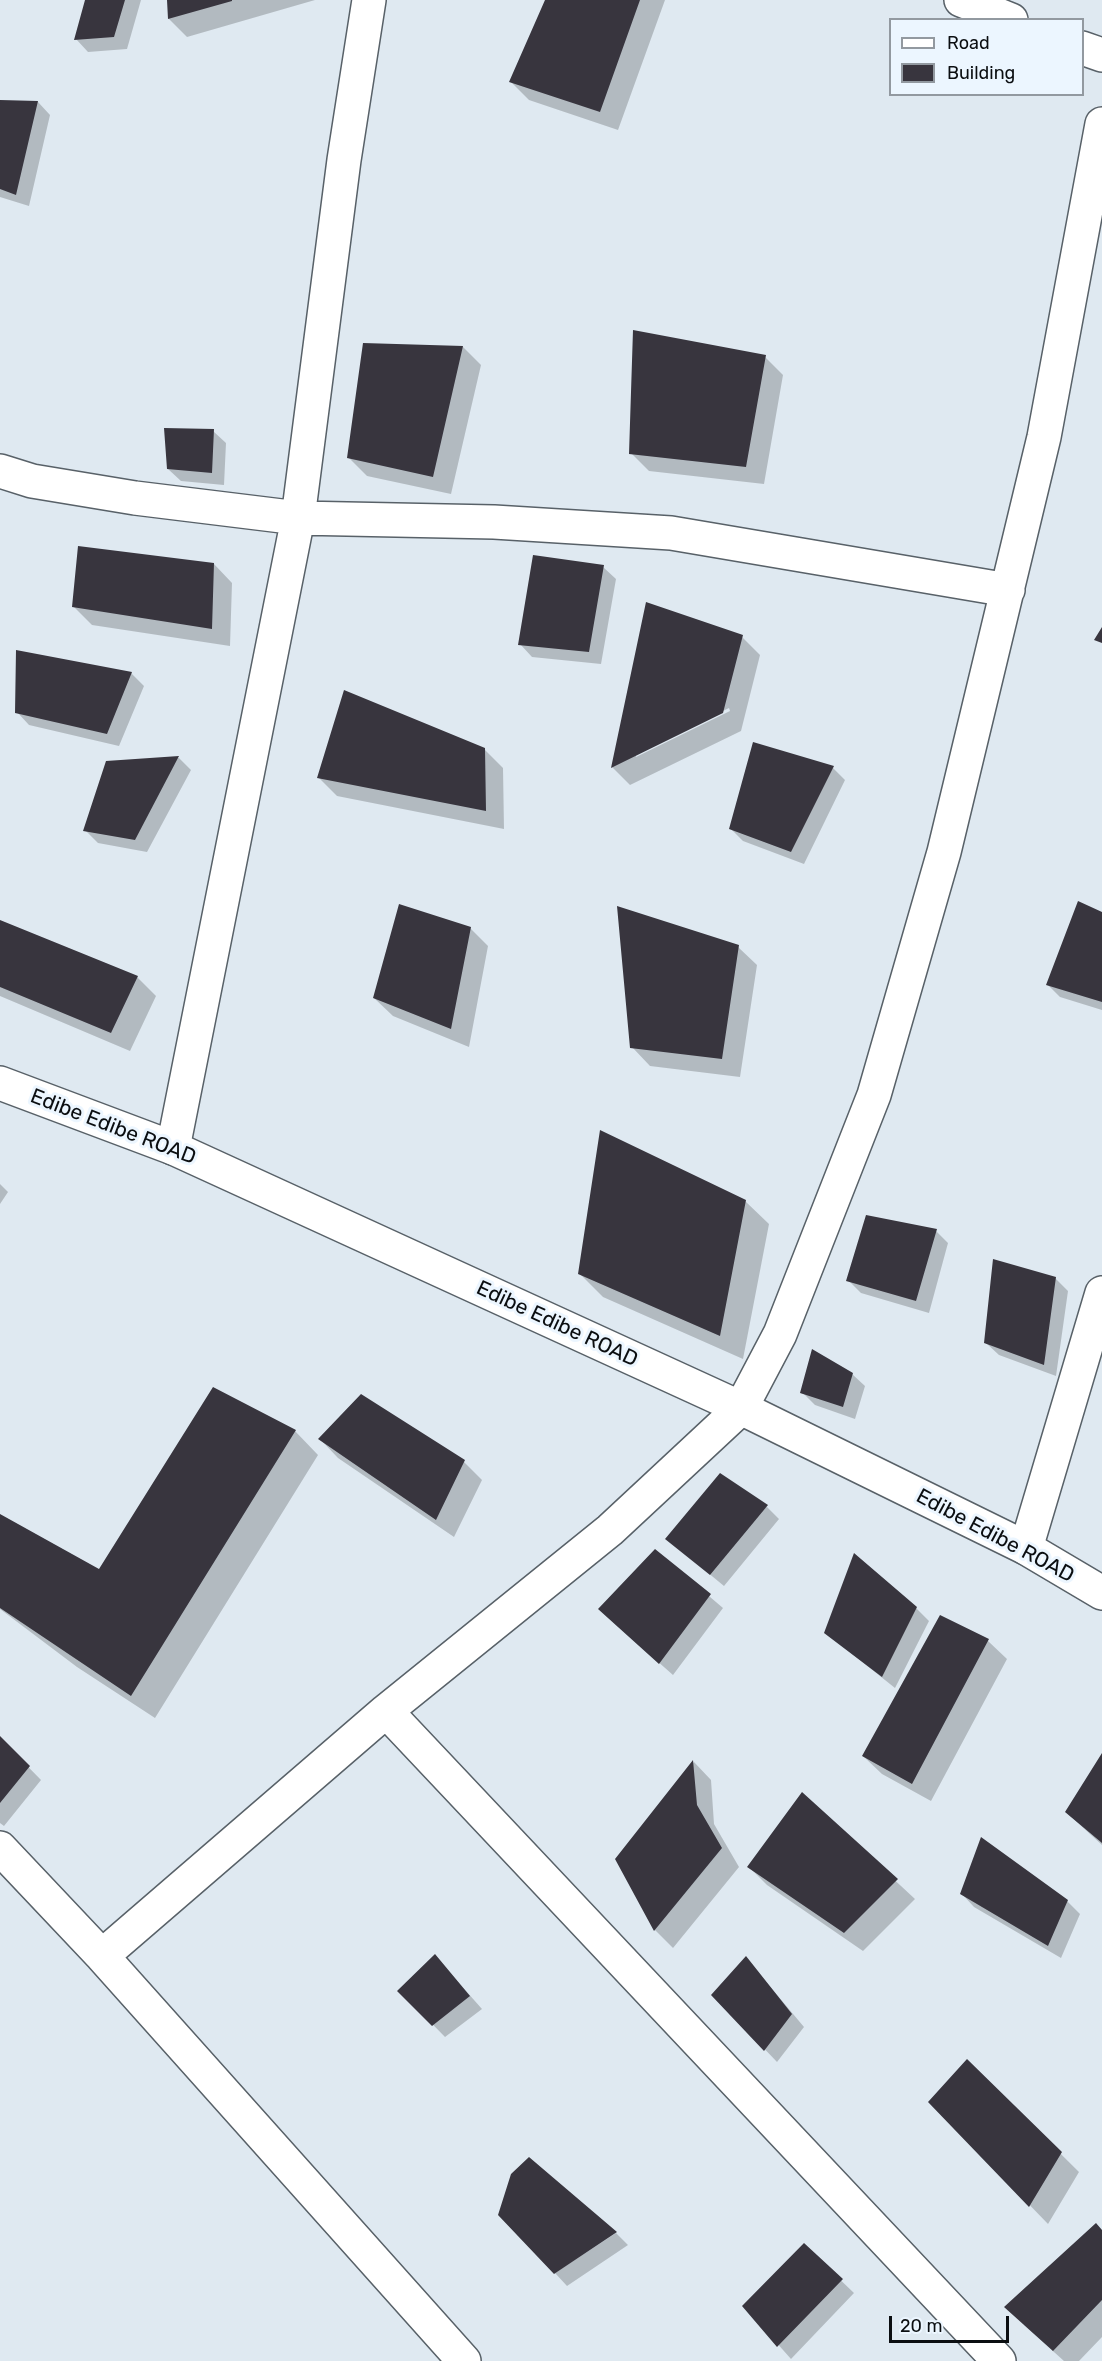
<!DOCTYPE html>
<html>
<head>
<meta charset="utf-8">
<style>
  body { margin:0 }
  #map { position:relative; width:1102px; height:2361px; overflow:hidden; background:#dfe9f1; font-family:Rubik,sans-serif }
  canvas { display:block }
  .legend { position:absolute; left:889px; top:18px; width:195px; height:78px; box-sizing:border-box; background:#ecf6ff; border:2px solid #9299a0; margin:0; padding:8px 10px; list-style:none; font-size:18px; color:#0b0e11 }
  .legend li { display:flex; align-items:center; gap:12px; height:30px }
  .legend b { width:30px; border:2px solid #9299a0 }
  .scale { position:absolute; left:889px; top:2316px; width:120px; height:27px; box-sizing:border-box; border:3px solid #0b0e11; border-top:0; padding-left:8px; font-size:18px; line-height:21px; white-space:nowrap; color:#0b0e11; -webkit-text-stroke:4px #ecf6ff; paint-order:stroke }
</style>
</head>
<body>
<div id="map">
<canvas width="1102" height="2361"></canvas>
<ul class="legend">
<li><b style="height:8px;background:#fff"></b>Road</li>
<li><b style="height:16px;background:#38353e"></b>Building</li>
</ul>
<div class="scale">20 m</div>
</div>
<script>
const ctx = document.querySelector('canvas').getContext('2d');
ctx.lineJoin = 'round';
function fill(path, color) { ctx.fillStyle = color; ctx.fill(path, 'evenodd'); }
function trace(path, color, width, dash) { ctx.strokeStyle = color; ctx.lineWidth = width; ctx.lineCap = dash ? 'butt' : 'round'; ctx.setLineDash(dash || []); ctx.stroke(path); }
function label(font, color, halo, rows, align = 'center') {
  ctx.font = font + ' Rubik,sans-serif'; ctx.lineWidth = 6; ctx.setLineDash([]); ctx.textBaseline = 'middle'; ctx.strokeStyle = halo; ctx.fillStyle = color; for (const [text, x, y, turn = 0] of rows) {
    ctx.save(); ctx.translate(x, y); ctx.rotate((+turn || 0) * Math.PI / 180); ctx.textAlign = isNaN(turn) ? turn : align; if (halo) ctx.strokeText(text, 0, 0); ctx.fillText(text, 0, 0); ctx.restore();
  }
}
fill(new Path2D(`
  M87,0H141L127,49L88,52L76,39Z
  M169,0H315L187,37L169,19Z
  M547,0H665L618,130L529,100L511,82Z
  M0,102H38L50,115L29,206L0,197Z
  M364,345L463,347L481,365L451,494L367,476L348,457Z
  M765,357L783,375L764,484L649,471L631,453Z
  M213,431L226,443L224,485L181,481L168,469Z
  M214,564L232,583L230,646L92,625L74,607Z
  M603,567L616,579L601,664L532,657L520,644Z
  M648,604L742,637L760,655L741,731L630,785L612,767ZM729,708L730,711L636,757V754Z
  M131,673L144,686L119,746L29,725L17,712Z
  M484,749L503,768L504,829L337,796L318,777Z
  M179,758L191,770L147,852L98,843L85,830L108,763Z
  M833,768L845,780L804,864L743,841L731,829Z
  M1102,914V1010L1060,997L1048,985Z
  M0,922L137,977L156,996L130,1051L0,996Z
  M470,928L488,946L469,1047L393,1016L374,998Z
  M738,947L757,965L740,1077L650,1066L632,1047Z
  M0,1184L8,1192L0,1204Z
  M745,1201L769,1224L743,1359L603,1297L579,1273Z
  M936,1231L948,1243L929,1313L861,1293L848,1280Z
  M1055,1278L1068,1291L1056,1376L999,1355L986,1343Z
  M852,1374L865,1386L855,1419L815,1405L802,1392Z
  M295,1431L318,1455L155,1718L77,1667L0,1609V1516L98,1570Z
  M320,1439L464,1462L482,1480L454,1537L338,1458Z
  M767,1507L779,1519L724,1586L667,1539Z
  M656,1551L723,1608L673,1675L613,1622Z
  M916,1608L929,1621L895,1688L826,1633Z
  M941,1617L988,1641L1007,1659L931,1801L882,1774L863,1756Z
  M0,1738L41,1780L4,1826L0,1823Z
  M1102,1756V1845L1066,1812Z
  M694,1762L711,1780L714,1824L739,1867L673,1948L655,1930L616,1859Z
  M802,1794L915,1899L863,1951L767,1885L749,1867Z
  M962,1894L1067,1901L1080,1914L1061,1958L974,1907Z
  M435,1956L482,2009L445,2037L400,1991Z
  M746,1958L804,2027L777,2062L713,1995Z
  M967,2061L1079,2172L1048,2224L930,2102Z
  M1102,2231V2337L1079,2361H1064L1024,2325Z
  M616,2233L628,2245L567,2286L555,2273Z
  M804,2245L854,2293L791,2359L744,2306Z`), '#0003');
fill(new Path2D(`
  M85,0H125L114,37L74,40Z
  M167,0H232V1L168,19Z
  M545,0H640L600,112L509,82Z
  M0,100L38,101L16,195L0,189Z
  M633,330L766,355L746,467L629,454Z
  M363,343L463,346L433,477L347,458Z
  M164,428L214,429L212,473L167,469Z
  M78,546L214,563L212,629L72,607Z
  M533,555L604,565L589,652L518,645Z
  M646,602L743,635L723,713L611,768Z
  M1102,627V643L1094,640Z
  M16,650L132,672L107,734L15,713Z
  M344,690L485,748L486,811L317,778Z
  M753,742L834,766L791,852L729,829Z
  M179,756L135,840L83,831L106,761Z
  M1078,901L1102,912V1002L1046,985Z
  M399,904L471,927L451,1029L373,998Z
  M617,906L739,945L722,1059L630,1048Z
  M0,920L138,976L111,1033L0,987Z
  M600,1130L746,1200L720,1336L578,1274Z
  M866,1215L937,1229L916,1301L846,1281Z
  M993,1259L1056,1277L1044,1365L984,1343Z
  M812,1349L853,1373L843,1407L800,1393Z
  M213,1387L296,1430L131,1696L0,1608V1514L99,1569Z
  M361,1394L465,1460L436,1520L318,1439Z
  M720,1473L768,1505L710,1575L665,1539Z
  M655,1549L711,1594L659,1664L598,1609Z
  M854,1553L917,1607L882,1677L824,1633Z
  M940,1615L989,1639L912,1784L862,1756Z
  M0,1736L30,1766L0,1803Z
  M1102,1753V1843L1065,1812Z
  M693,1760L697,1805L722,1848L654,1931L615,1859Z
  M802,1792L898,1879L844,1933L747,1867Z
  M981,1837L1068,1900L1048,1946L960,1894Z
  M435,1954L470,1996L432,2026L397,1991Z
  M746,1956L792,2014L764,2051L711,1995Z
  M967,2059L1062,2152L1029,2207L928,2102Z
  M529,2157L617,2232L554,2274L498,2215L511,2174Z
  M1096,2223L1102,2230V2300L1053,2351L1004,2307Z
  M804,2243L843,2279L777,2347L742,2306Z`), '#38353e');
const minor = new Path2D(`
  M961,0L1011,20
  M1082,48L1102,55
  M0,471L32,481L135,498L298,518L494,522L671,533L1008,590
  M173,1148L298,518L344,160L369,0
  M1026,1548L1102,1293
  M386,1711L999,2361
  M0,1848L102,1956L464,2361
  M102,1956L386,1711L610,1530L741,1408L780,1334L874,1095L944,852L1044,437L1102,124`);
const major = new Path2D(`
  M0,1083L173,1148L741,1408L1026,1548L1102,1593`);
trace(minor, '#586168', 36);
trace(major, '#586168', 36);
trace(minor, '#fff', 33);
trace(major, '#fff', 33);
label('21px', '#0b0e11', '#ecf6ff', [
  ["Edibe Edibe ROAD",113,1127,21],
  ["Edibe Edibe ROAD",557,1324,25],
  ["Edibe Edibe ROAD",995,1536,28]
]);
</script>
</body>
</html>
